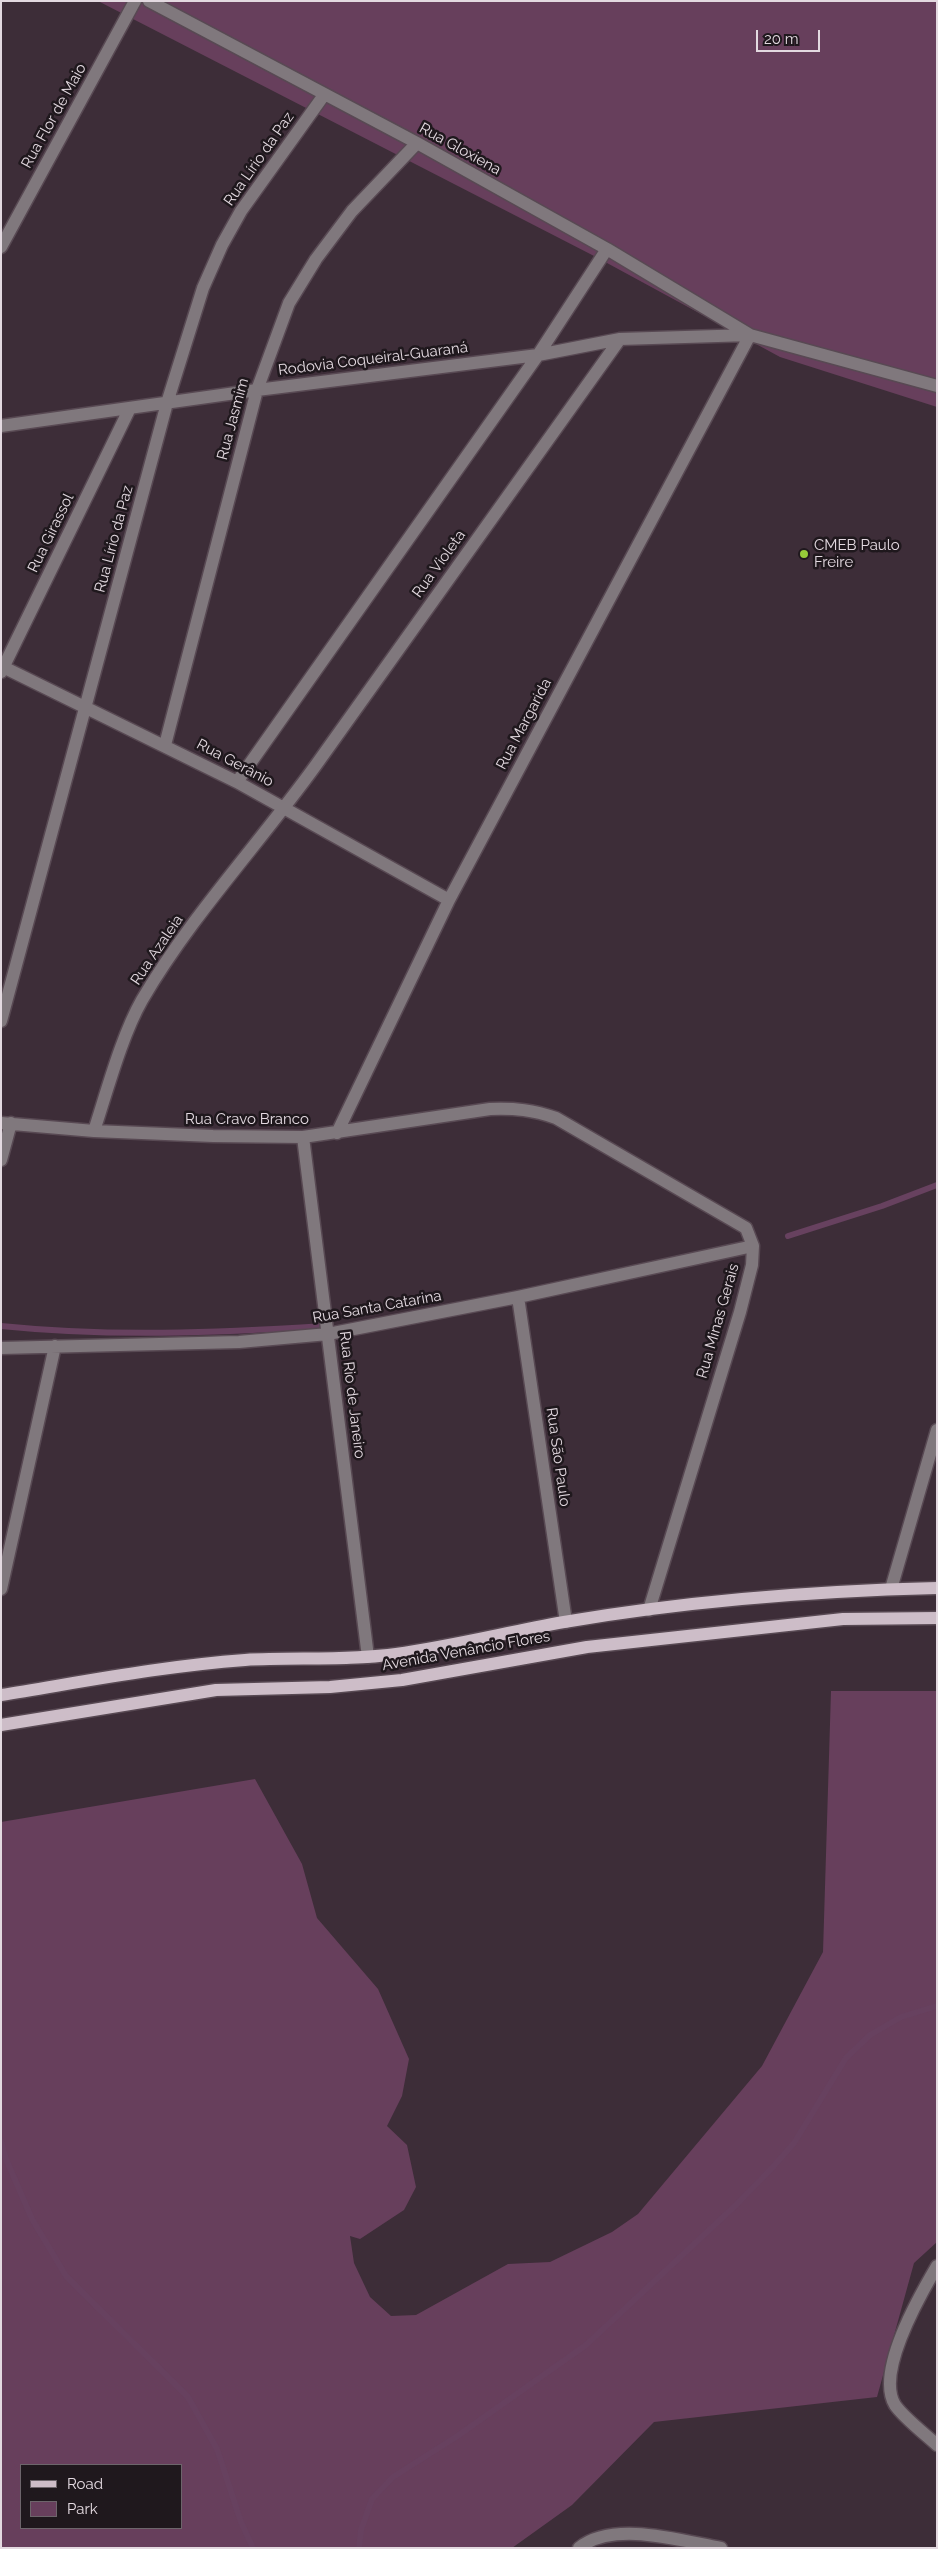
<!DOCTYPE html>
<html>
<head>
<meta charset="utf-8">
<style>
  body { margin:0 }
  #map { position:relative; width:938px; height:2549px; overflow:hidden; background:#3d2d38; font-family:Raleway,sans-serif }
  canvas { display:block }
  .frame { position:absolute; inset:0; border:2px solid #e3d9e0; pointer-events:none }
  .legend { position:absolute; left:20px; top:2464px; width:162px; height:65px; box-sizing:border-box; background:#1f181d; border:1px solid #6d656b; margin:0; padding:6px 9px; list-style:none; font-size:15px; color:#e3d9e0 }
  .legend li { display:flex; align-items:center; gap:10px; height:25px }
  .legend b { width:25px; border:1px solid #6d656b }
  .scale { position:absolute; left:756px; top:30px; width:64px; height:22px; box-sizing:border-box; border:2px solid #e3d9e0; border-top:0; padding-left:6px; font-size:15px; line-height:18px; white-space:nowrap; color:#e3d9e0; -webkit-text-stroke:4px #1f181d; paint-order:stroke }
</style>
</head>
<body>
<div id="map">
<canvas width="938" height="2549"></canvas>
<div class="frame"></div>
<ul class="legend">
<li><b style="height:6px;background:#cdbdc8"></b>Road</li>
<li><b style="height:14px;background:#673f5c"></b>Park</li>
</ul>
<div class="scale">20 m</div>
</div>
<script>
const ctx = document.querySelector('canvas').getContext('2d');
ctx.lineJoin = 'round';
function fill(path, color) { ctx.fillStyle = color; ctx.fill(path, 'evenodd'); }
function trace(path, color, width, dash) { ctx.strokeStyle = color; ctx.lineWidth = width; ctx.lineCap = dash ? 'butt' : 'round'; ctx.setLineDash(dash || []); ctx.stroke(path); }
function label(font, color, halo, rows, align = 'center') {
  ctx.font = font + ' Raleway,sans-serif'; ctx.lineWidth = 5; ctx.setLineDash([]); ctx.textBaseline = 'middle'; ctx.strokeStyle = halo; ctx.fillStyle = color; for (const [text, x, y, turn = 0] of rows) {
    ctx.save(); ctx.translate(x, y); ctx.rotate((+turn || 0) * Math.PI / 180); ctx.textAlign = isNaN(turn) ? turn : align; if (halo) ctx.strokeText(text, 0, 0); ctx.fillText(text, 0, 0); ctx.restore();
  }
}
fill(new Path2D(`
  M98,1H937V407L780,357L596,257Z
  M831,1691H937V2242L914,2263L877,2397L654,2422L572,2505L512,2548H1V1822L255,1779L302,1864L317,1918L378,1989L409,2059L402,2096L387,2126L407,2145L416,2187L404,2210L360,2239L350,2236L354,2263L370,2297L391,2316L416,2315L508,2264L550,2262L612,2232L638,2214L762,2066L823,1952ZM21,2465H181V2528H21Z`), '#673f5c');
trace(new Path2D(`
  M788,1236L882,1206L937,1185
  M1,1326C108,1337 217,1333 324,1326
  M1,2141L6,2159L32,2219L66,2276L188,2397L217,2449L241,2522L253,2548
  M359,2548L361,2530L372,2499L393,2477L456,2437L586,2345L736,2205L772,2168L794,2143L846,2058L870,2035L901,2017L937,2006`), '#67415f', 6);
const minor = new Path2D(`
  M149,1L417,143L607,249L750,335L937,386
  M1,247L135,1
  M1,426L257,390L538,355L620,339L750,335
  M1,666L237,782L449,900
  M1,672L130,408
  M165,745L257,390L289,303L316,259L352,211L417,143
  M237,782L538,355L607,249
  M1,1021L167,403L203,288L222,245L241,211L324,95
  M1,1123L94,1131L213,1136L303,1137L490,1109C515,1108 533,1110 556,1118L746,1228L753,1246L752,1265L740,1312L649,1610
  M94,1131C107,1091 122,1035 142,1000C191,916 259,844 316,765C417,623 518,481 620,339
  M337,1133L449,900L750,335
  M303,1137L368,1657
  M1,1160L11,1123
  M518,1297L566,1622
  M1,1348L239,1342L328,1334L518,1297L753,1246
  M1,1589L55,1346
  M891,1589L937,1430
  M937,2266C920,2295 875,2372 895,2405C904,2418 925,2434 937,2445
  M579,2548C613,2520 682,2541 721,2548`);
const major = new Path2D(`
  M1,1695C82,1682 163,1666 245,1660C295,1657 347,1661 396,1654C453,1646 508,1632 564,1622C687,1601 813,1591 937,1588
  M1,1725L216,1690L330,1687L402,1680L587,1647L843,1619L937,1618`);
trace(minor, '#584953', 15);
trace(major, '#584953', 15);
trace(minor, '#80787d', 12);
trace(major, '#cdbdc8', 12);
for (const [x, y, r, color] of [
  [804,554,5,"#96cc39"]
]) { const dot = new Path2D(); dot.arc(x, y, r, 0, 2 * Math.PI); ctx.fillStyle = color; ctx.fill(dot); trace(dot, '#1f181d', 2); }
label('15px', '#e3d9e0', '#1f181d', [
  ["Rua Flor de Maio",54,116,-61],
  ["Rua Gloxiena",460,149,29],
  ["Rua Lírio da Paz",259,159,-55],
  ["Rodovia Coqueiral-Guaraná",373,359,-7],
  ["Rua Jasmim",233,419,-75],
  ["Rua Girassol",51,533,-64],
  ["Rua Lírio da Paz",114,539,-75],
  ["Rua Violeta",439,564,-54],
  ["Rua Margarida",524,724,-62],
  ["Rua Gerânio",235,763,28],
  ["Rua Azaleia",157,950,-56],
  ["Rua Cravo Branco",247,1119],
  ["Rua Santa Catarina",377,1307,-10],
  ["Rua Minas Gerais",718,1321,-74],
  ["Rua Rio de Janeiro",352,1395,83],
  ["Rua São Paulo",558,1457,82],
  ["Avenida Venâncio Flores",466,1651,-10]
]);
label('15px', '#e3d9e0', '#1f181d', [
  ["CMEB Paulo",814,545],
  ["Freire",814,562]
], 'left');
</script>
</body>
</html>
